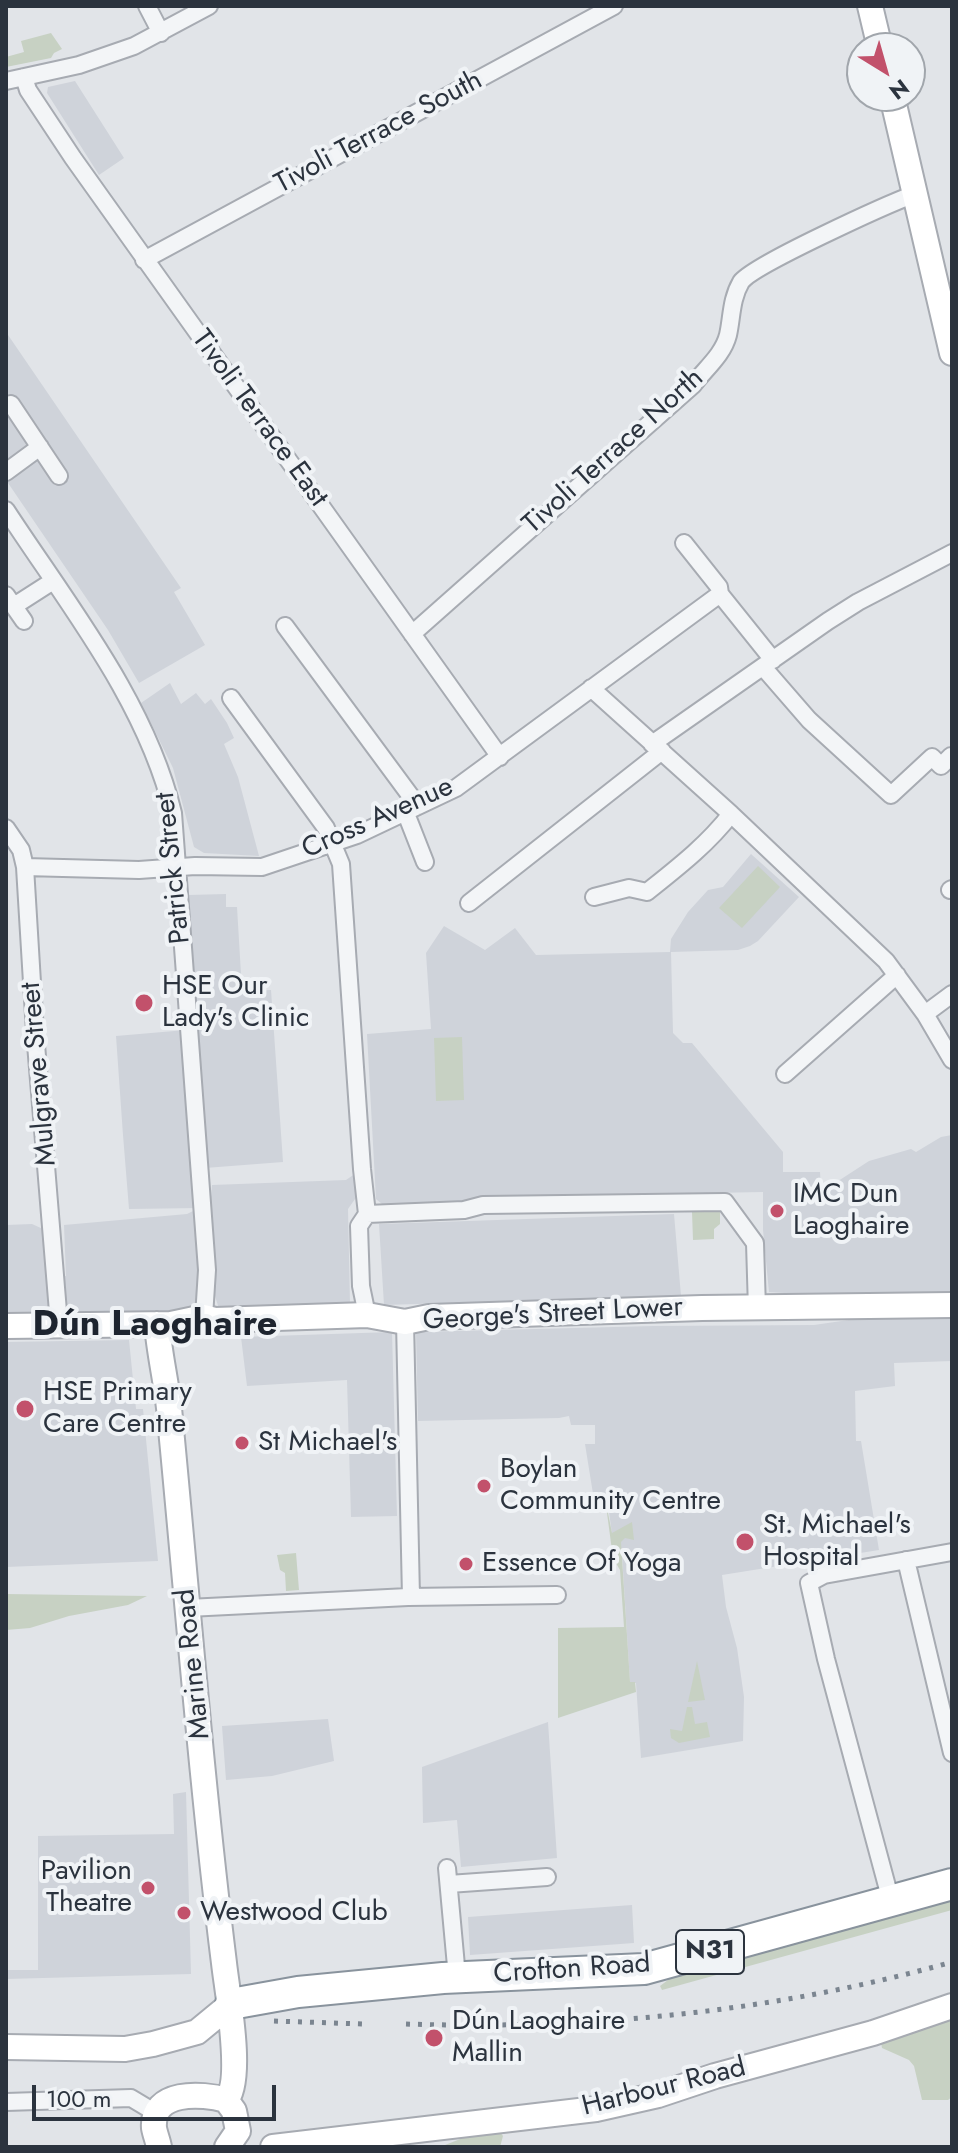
<!DOCTYPE html>
<html>
<head>
<meta charset="utf-8">
<style>
  body { margin:0 }
  #map { position:relative; width:958px; height:2153px; overflow:hidden; background:#e1e4e8; font-family:Jost,sans-serif }
  canvas { display:block }
  .frame { position:absolute; inset:0; border:8px solid #2b333e; pointer-events:none }
  .north { position:absolute; left:846px; top:32px; width:80px; height:80px; box-sizing:border-box; background:#f0f3f6; border:2px solid #a1a6ac; border-radius:50%; rotate:143deg; font-size:22px; font-weight:700; line-height:32px; text-align:center; color:#2b333e }
  .north::after { content:''; display:block; margin:auto; width:28px; height:36px; background:#c2516b; clip-path:polygon(50% 0,100% 100%,50% 72%,0 100%) }
  .scale { position:absolute; left:32px; top:2085px; width:244px; height:36px; box-sizing:border-box; border:4px solid #2b333e; border-top:0; padding-left:10px; font-size:24px; line-height:28px; white-space:nowrap; color:#2b333e; -webkit-text-stroke:6px #f0f3f6; paint-order:stroke }
</style>
</head>
<body>
<div id="map">
<canvas width="958" height="2153"></canvas>
<div class="frame"></div>
<div class="north">N</div>
<div class="scale">100 m</div>
</div>
<script>
const ctx = document.querySelector('canvas').getContext('2d');
ctx.lineJoin = 'round';
function fill(path, color) { ctx.fillStyle = color; ctx.fill(path, 'evenodd'); }
function trace(path, color, width, dash) { ctx.strokeStyle = color; ctx.lineWidth = width; ctx.lineCap = dash ? 'butt' : 'round'; ctx.setLineDash(dash || []); ctx.stroke(path); }
function label(font, color, halo, rows, align = 'center') {
  ctx.font = font + ' Jost,sans-serif'; ctx.lineWidth = 8; ctx.setLineDash([]); ctx.textBaseline = 'middle'; ctx.strokeStyle = halo; ctx.fillStyle = color; for (const [text, x, y, turn = 0] of rows) {
    ctx.save(); ctx.translate(x, y); ctx.rotate((+turn || 0) * Math.PI / 180); ctx.textAlign = isNaN(turn) ? turn : align; if (halo) ctx.strokeText(text, 0, 0); ctx.fillText(text, 0, 0); ctx.restore();
  }
}
fill(new Path2D(`
  M75,81L124,158L99,175L47,93L48,87Z
  M6,332L181,588L174,592L205,645L139,683L108,630L6,480Z
  M170,683L181,704L196,693L205,704L211,699L227,723L234,738L224,744L238,777L259,856L204,853L194,847L173,768L141,703Z
  M751,854L799,897L758,941L750,946L738,950L671,952L673,1033L683,1043H692L783,1152V1172H820L821,1188L832,1185L869,1161L911,1149L916,1152L941,1137L952,1135V1304L769,1292L763,1230V1192L657,1194L487,1208L473,1204H382L376,1199L367,1034L431,1029L426,953L444,926L485,950L515,928L536,955L670,952L671,939L688,912L708,890L723,887Z
  M226,894V907H237L242,991L271,990L283,1162L205,1168L188,895Z
  M186,1030L206,1256L212,1185L346,1180L362,1169V1189L348,1209L350,1304L219,1309L208,1273L204,1316L65,1314L47,1280L50,1325L6,1326V1225L32,1224L43,1229L46,1277L66,1276L64,1225L187,1214L199,1208L129,1209L123,1135L116,1036Z
  M674,1214L681,1296L384,1305L379,1224Z
  M952,1305V1361L894,1363L895,1386L855,1391L856,1441H861L879,1550L722,1575L726,1607L737,1648L744,1697L743,1741L641,1758L636,1683H630L622,1554L615,1555L607,1498L594,1500L585,1444H595V1425H571L569,1416L559,1418L418,1421L416,1332L654,1326L814,1325Z
  M392,1332L397,1516L351,1517L347,1380L247,1386L241,1337Z
  M129,1340L136,1409H143L158,1561L6,1567V1342Z
  M328,1719L334,1761L272,1776L226,1780L222,1726Z
  M548,1722L557,1858L461,1867L457,1820L423,1823L422,1767Z
  M186,1792L191,1974L6,1979V1970H38V1836L174,1834L173,1794Z
  M632,1905L634,1943L470,1955L468,1917Z`), '#cfd3da');
fill(new Path2D(`
  M51,33L62,49L54,53L51,58L6,67V57L24,52L21,41Z
  M758,866L780,887L742,928L719,908Z
  M462,1037L464,1100L436,1101L434,1038Z
  M720,1211V1224L714,1229V1239L693,1240L692,1212Z
  M605,1498L612,1533L632,1522L634,1540L625,1538L621,1542L630,1682H635L636,1692L558,1718V1628L624,1627L620,1570L613,1558Z
  M296,1553L299,1590L286,1591L285,1573L280,1570L277,1555Z
  M6,1594L147,1596L128,1605L69,1616L30,1628L6,1630Z
  M697,1661L705,1700L688,1702Z
  M687,1707H692L695,1724L707,1722L710,1737L679,1743L671,1738L670,1729L682,1731Z
  M952,1897V1910L662,1990L660,1986L676,1974Z
  M952,2015V2097L948,2100H922L914,2066L909,2060L882,2048L881,2043Z
  M500,2132L503,2136L500,2147H440L473,2134Z`), '#c7d1c3');
const street = new Path2D(`
  M147,6L161,33
  M24,77L28,90L73,158L500,757
  M6,81L79,65L134,46L209,6
  M144,260L614,6
  M11,404L59,476
  M6,472L40,447
  M6,510C68,605 146,701 173,813L207,1270L204,1317
  M684,543L719,587L720,594L773,660
  M6,595L24,621
  M14,606L53,581
  M285,626L418,806
  M412,634L693,385C705,369 723,355 728,335C732,317 731,299 741,282C753,265 888,204 915,194
  M763,667L809,720L891,795L932,757L941,766L951,756
  M591,688L731,814L886,961L925,1014L952,1060
  M231,698L326,828L341,864L362,1169L367,1214L359,1226L361,1286L367,1315
  M652,744L828,621L858,602L952,553
  M405,811L425,862
  M6,828L21,850L25,867L35,1032L59,1324
  M25,867L139,870L195,866L262,867L357,835L456,788L720,594
  M950,890L952,889
  M594,897L629,888L647,892C677,868 707,845 731,814
  M469,903L662,751
  M925,1014L952,994
  M785,1074L897,975
  M367,1214L464,1210L483,1205L725,1202L755,1243L757,1309
  M405,1322L411,1597
  M906,1560L952,1753
  M188,1608L408,1597L557,1595
  M447,1868L457,1977
  M449,1884L547,1877
  M891,1901L826,1659L809,1583L824,1575L952,1552
  M6,2102L131,2098L156,2113`);
const secondary = new Path2D(`
  M870,6L880,48
  M892,96L952,353
  M157,1324C159,1352 166,1380 169,1408C187,1593 201,1779 224,1963C227,1991 244,2081 226,2100
  M6,1326L171,1324L204,1317L215,1320L367,1315L405,1322L429,1317L702,1308L952,1305
  M6,2047L125,2049L153,2044L197,2032L231,2004
  M159,2147C158,2141 155,2134 154,2128C151,2090 202,2093 226,2100L234,2111L238,2131L227,2147
  M273,2147L596,2109L658,2095L715,2076L873,2033L952,2006`);
const highway = new Path2D(`
  M231,2004L298,1992L443,1978L644,1969L952,1884`);
trace(street, '#a7abb2', 20);
trace(secondary, '#a7abb2', 28);
trace(highway, '#89939d', 34);
trace(street, '#f3f5f7', 16);
trace(secondary, '#fff', 24);
trace(highway, '#fff', 30);
trace(new Path2D(`
  M274,2021L364,2024
  M406,2024C589,2030 775,2012 952,1962`), '#7b8590', 5, [4, 8]);
for (const [x, y, r, color] of [
  [144,1003,10,"#c2516b"],
  [777,1211,8,"#c2516b"],
  [25,1409,10,"#c2516b"],
  [242,1443,8,"#c2516b"],
  [484,1486,8,"#c2516b"],
  [745,1542,10,"#c2516b"],
  [466,1564,8,"#c2516b"],
  [148,1888,8,"#c2516b"],
  [184,1913,8,"#c2516b"],
  [434,2038,10,"#c2516b"]
]) { const dot = new Path2D(); dot.arc(x, y, r, 0, 2 * Math.PI); ctx.fillStyle = color; ctx.fill(dot); trace(dot, '#f0f3f6', 3); }
for (const [x, y, w] of [
  [710,1952,68]
]) { const box = new Path2D(); box.roundRect(x - w / 2, y - 22, w, 44, 6); ctx.fillStyle = '#f0f3f6'; ctx.fill(box); trace(box, '#2b333e', 2); }
label('bold 26px', '#2b333e', null, [
  ["N31",710,1952]
]);
label('28px', '#2b333e', '#f0f3f6', [
  ["Tivoli Terrace South",379,133,-28],
  ["Tivoli Terrace East",259,419,54],
  ["Tivoli Terrace North",614,452,-42],
  ["Cross Avenue",378,819,-24],
  ["Patrick Street",174,868,-96],
  ["Mulgrave Street",40,1074,-95],
  ["George's Street Lower",553,1315,-3],
  ["Marine Road",194,1664,-96],
  ["Crofton Road",572,1970,-4],
  ["Harbour Road",664,2088,-14]
]);
label('28px', '#2b333e', '#f0f3f6', [
  ["HSE Our",162,987],
  ["Lady's Clinic",162,1019],
  ["IMC Dun",793,1195],
  ["Laoghaire",793,1227],
  ["HSE Primary",43,1393],
  ["Care Centre",43,1425],
  ["St Michael's",258,1443],
  ["Boylan",500,1470],
  ["Community Centre",500,1502],
  ["St. Michael's",763,1526],
  ["Hospital",763,1558],
  ["Essence Of Yoga",482,1564],
  ["Pavilion",132,1872,"right"],
  ["Theatre",132,1904,"right"],
  ["Westwood Club",200,1913],
  ["Dún Laoghaire",452,2022],
  ["Mallin",452,2054]
], 'left');
label('bold 36px', '#1d242f', '#f0f3f6', [
  ["Dún Laoghaire",155,1326]
]);
</script>
</body>
</html>
